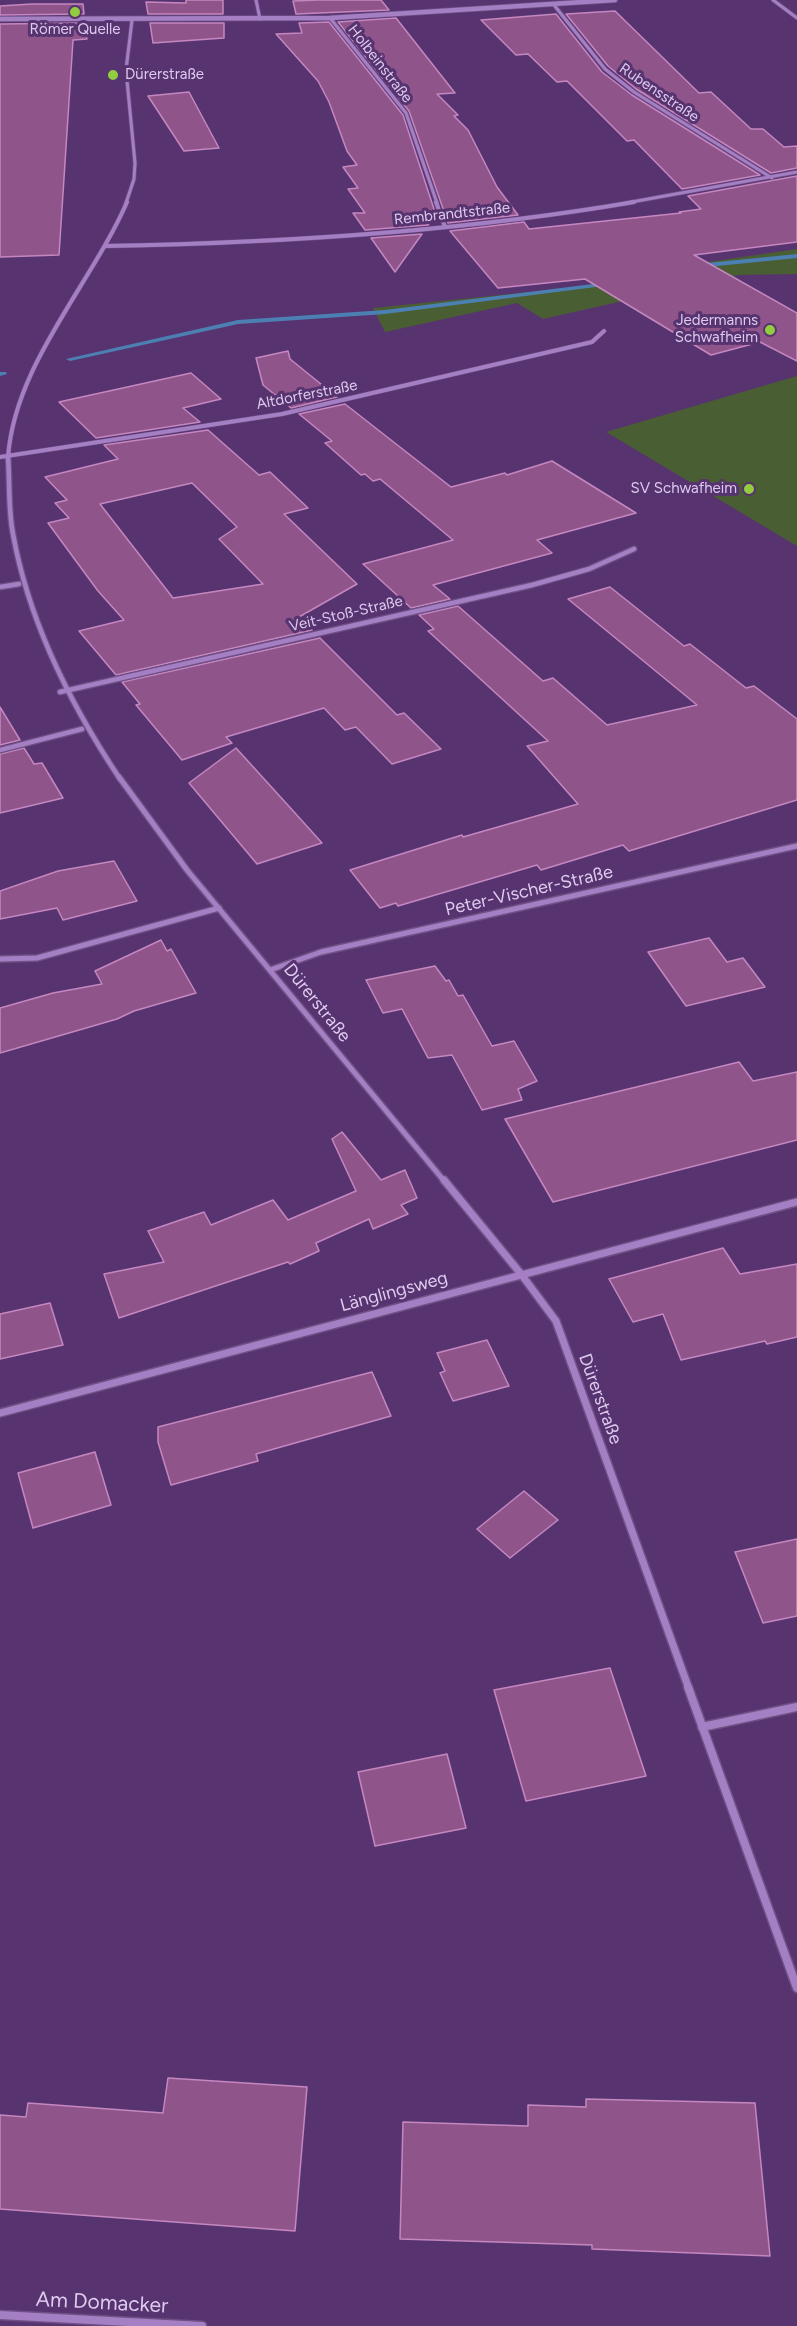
<!DOCTYPE html>
<html>
<head>
<meta charset="utf-8">
<style>
  body { margin:0 }
  canvas { display:block; background:#573370 }
</style>
</head>
<body>
<canvas width="797" height="2326"></canvas>
<script>
const ctx = document.querySelector('canvas').getContext('2d');
ctx.lineJoin = 'round';
function fill(path, color) { ctx.fillStyle = color; ctx.fill(path, 'evenodd'); }
function trace(path, color, width, dash) { ctx.strokeStyle = color; ctx.lineWidth = width; ctx.lineCap = dash ? 'butt' : 'round'; ctx.setLineDash(dash || []); ctx.stroke(path); }
function label(font, color, halo, rows, align = 'center') {
  ctx.font = font + ' Figtree,sans-serif'; ctx.lineWidth = 6; ctx.setLineDash([]); ctx.textBaseline = 'middle'; ctx.strokeStyle = halo; ctx.fillStyle = color; for (const [text, x, y, turn = 0] of rows) {
    ctx.save(); ctx.translate(x, y); ctx.rotate((+turn || 0) * Math.PI / 180); ctx.textAlign = isNaN(turn) ? turn : align; if (halo) ctx.strokeText(text, 0, 0); ctx.fillText(text, 0, 0); ctx.restore();
  }
}
fill(new Path2D(`
  M797,249V274L738,275L543,319L517,303L385,332L373,308L598,285L640,272Z
  M797,376V546L606,432Z`), '#495e32');
fill(new Path2D(`
  M797,254V258L697,268L694,266L697,264Z
  M609,282L611,283V285L385,314L238,324L70,361L66,359L238,320L385,310Z
  M0,372H6L7,374L0,376Z`), '#4c80b3');
const building = new Path2D(`
  M186,0H223V14H148L146,2L186,3Z
  M318,0H381L389,10L296,14L293,1Z
  M32,4H83L84,14L0,15V6Z
  M615,11L699,93L711,92L751,129H763L784,147L797,146V168L771,173L636,89L608,66L566,14Z
  M556,14L602,72L632,95L760,175L682,189L634,140L627,141L567,81L557,82L528,54L516,55L481,20Z
  M396,18L455,93L437,94L458,115L454,116L468,130L497,187L518,215L448,223L409,111L338,22Z
  M329,22L403,115L436,215L428,225L365,230L353,213H365L348,189L358,188L343,167L357,165L347,151L329,102L318,81L276,34L302,33L299,23Z
  M85,23L87,39L73,40L59,255L0,257V24Z
  M150,23H224V38L153,43Z
  M189,92L219,148L184,151L148,96Z
  M797,176V242L694,255L797,313V361L760,342L711,355L585,279L498,288L450,231L524,222L529,229L681,213L679,212L701,209L688,196Z
  M422,234L395,272L371,238Z
  M288,351L290,359L337,397L291,408L263,385L256,358Z
  M191,373L221,399L183,408L200,422L96,438L59,402Z
  M345,404L451,487L505,473L507,475L552,461L636,513L537,540L552,553L433,585L450,599L411,608L363,564L453,540L380,479L373,481L365,474L361,475L325,443L332,441L299,414Z
  M208,430L259,475L270,472L308,508L284,514L357,584L299,617L312,630L116,675L79,631L124,620L98,591L48,523L69,518L55,503L67,500L45,477L118,459L104,445ZM192,483L237,527L219,539L263,584L173,598L100,504Z
  M610,587L684,646L690,644L746,688L754,686L797,719V800L629,851L623,845L541,870L537,865L398,906L396,903L380,908L350,870L462,835L463,837L578,804L527,746L548,741L428,631L434,629L419,615L458,606L543,681L553,678L607,725L697,705L568,599Z
  M320,638L397,715L404,713L441,749L392,764L356,727L345,730L324,708L226,737L232,743L182,760L136,705L140,704L122,682Z
  M0,707L20,740L0,745Z
  M24,748L34,764L42,763L63,798L0,813V754Z
  M236,748L295,813L322,843L257,864L189,783Z
  M114,861L137,901L63,920L57,908L0,919V891L58,871Z
  M709,938L727,962L743,958L765,987L686,1006L648,952Z
  M161,940L167,951L171,949L196,993L134,1011L117,1019L0,1053V1008L53,993L102,984L95,971Z
  M435,966L446,981L449,980L458,996L463,995L492,1046L514,1041L537,1081L518,1089L522,1100L482,1110L452,1055L428,1058L402,1009L383,1013L366,980Z
  M739,1062L753,1081L797,1072V1140L553,1202L505,1119Z
  M342,1132L381,1180L405,1170L417,1198L401,1205L408,1214L373,1229L369,1219L316,1243L319,1251L290,1264L288,1262L119,1318L104,1274L164,1262L148,1231L204,1212L211,1225L273,1200L288,1220L356,1191L332,1139Z
  M723,1248L740,1274L797,1264V1337L767,1344L765,1341L681,1360L663,1314L633,1322L609,1279Z
  M50,1303L63,1345L0,1359V1314Z
  M487,1340L509,1386L453,1401L440,1373L445,1371L437,1353Z
  M372,1372L391,1416L256,1454L258,1461L171,1485L158,1442V1427Z
  M95,1452L111,1505L33,1528L18,1473Z
  M524,1491L558,1520L510,1558L477,1529Z
  M797,1539V1616L763,1623L735,1552Z
  M610,1668L646,1776L526,1801L494,1690Z
  M447,1754L466,1828L375,1846L358,1772Z
  M168,2078L307,2087L295,2231L0,2209V2115L26,2117L28,2103L163,2113Z
  M586,2099L755,2103L770,2256L592,2249V2245L400,2239L403,2122L528,2126V2105L586,2107Z`);
fill(building, '#8f558b');
trace(building, '#c587c0', 1.5);
const minorFar5 = new Path2D(`
  M256,0L260,19
  M773,0L797,18
  M554,5L605,69L634,92L772,178
  M330,18L406,113L437,203
  M126,203L134,179L135,163L126,70L132,20
  M626,203L797,172`);
const minorFar4 = new Path2D(`
  M436,202L445,227
  M105,246C282,243 459,232 634,202
  M0,457L282,414L592,342L604,331
  M8,458C14,365 91,285 127,202`);
const minorFar3 = new Path2D(`
  M8,457C10,482 8,509 13,534C29,623 70,704 120,779
  M0,587L19,584
  M60,692L532,585L589,569L634,549
  M0,750L82,729`);
const minorFar2 = new Path2D(`
  M119,777L187,870L445,1182
  M0,959L37,958L219,908
  M270,970L321,952L797,846`);
const minorFar1 = new Path2D(`
  M444,1180L521,1274L556,1321L689,1689
  M0,1413L797,1202`);
const minor = new Path2D(`
  M688,1687L797,1988
  M702,1727L797,1707
  M0,2315L202,2326`);
const tertiary = new Path2D(`
  M0,19L330,18L615,0`);
trace(minorFar5, '#6f5085', 4.5);
trace(minorFar4, '#6f5085', 5);
trace(minorFar3, '#6f5085', 7);
trace(minorFar2, '#6f5085', 8);
trace(minorFar1, '#6f5085', 10);
trace(minor, '#6f5085', 11);
trace(tertiary, '#6f5085', 6);
trace(minorFar5, '#a57fc3', 3);
trace(minorFar4, '#a57fc3', 4);
trace(minorFar3, '#a57fc3', 4.5);
trace(minorFar2, '#a57fc3', 5);
trace(minorFar1, '#a57fc3', 7);
trace(minor, '#a57fc3', 8);
trace(tertiary, '#a57fc3', 4.5);
for (const [x, y, r, color] of [
  [75,12,6,"#92cd3f"],
  [113,75,6,"#92cd3f"],
  [770,330,6,"#92cd3f"],
  [749,489,6,"#92cd3f"]
]) { const dot = new Path2D(); dot.arc(x, y, r, 0, 2 * Math.PI); ctx.fillStyle = color; ctx.fill(dot); trace(dot, '#573370', 2); }
label('15px', '#ddcaee', '#573370', [
  ["Römer Quelle",75,30,"center"],
  ["Dürerstraße",125,75,"left"],
  ["Jedermanns",758,321],
  ["Schwafheim",758,338],
  ["SV Schwafheim",737,489]
], 'right');
label('15px', '#ddcaee', '#573370', [
  ["Holbeinstraße",380,64,52],
  ["Rubensstraße",659,93,34],
  ["Rembrandtstraße",452,214,-6],
  ["Altdorferstraße",307,395,-11],
  ["Veit-Stoß-Straße",346,614,-13]
]);
label('18px', '#ddcaee', '#573370', [
  ["Peter-Vischer-Straße",529,891,-13],
  ["Dürerstraße",317,1003,51],
  ["Länglingsweg",394,1292,-15],
  ["Dürerstraße",600,1399,70]
]);
label('21px', '#ddcaee', '#573370', [
  ["Am Domacker",102,2303,3]
]);
</script>
</body>
</html>
